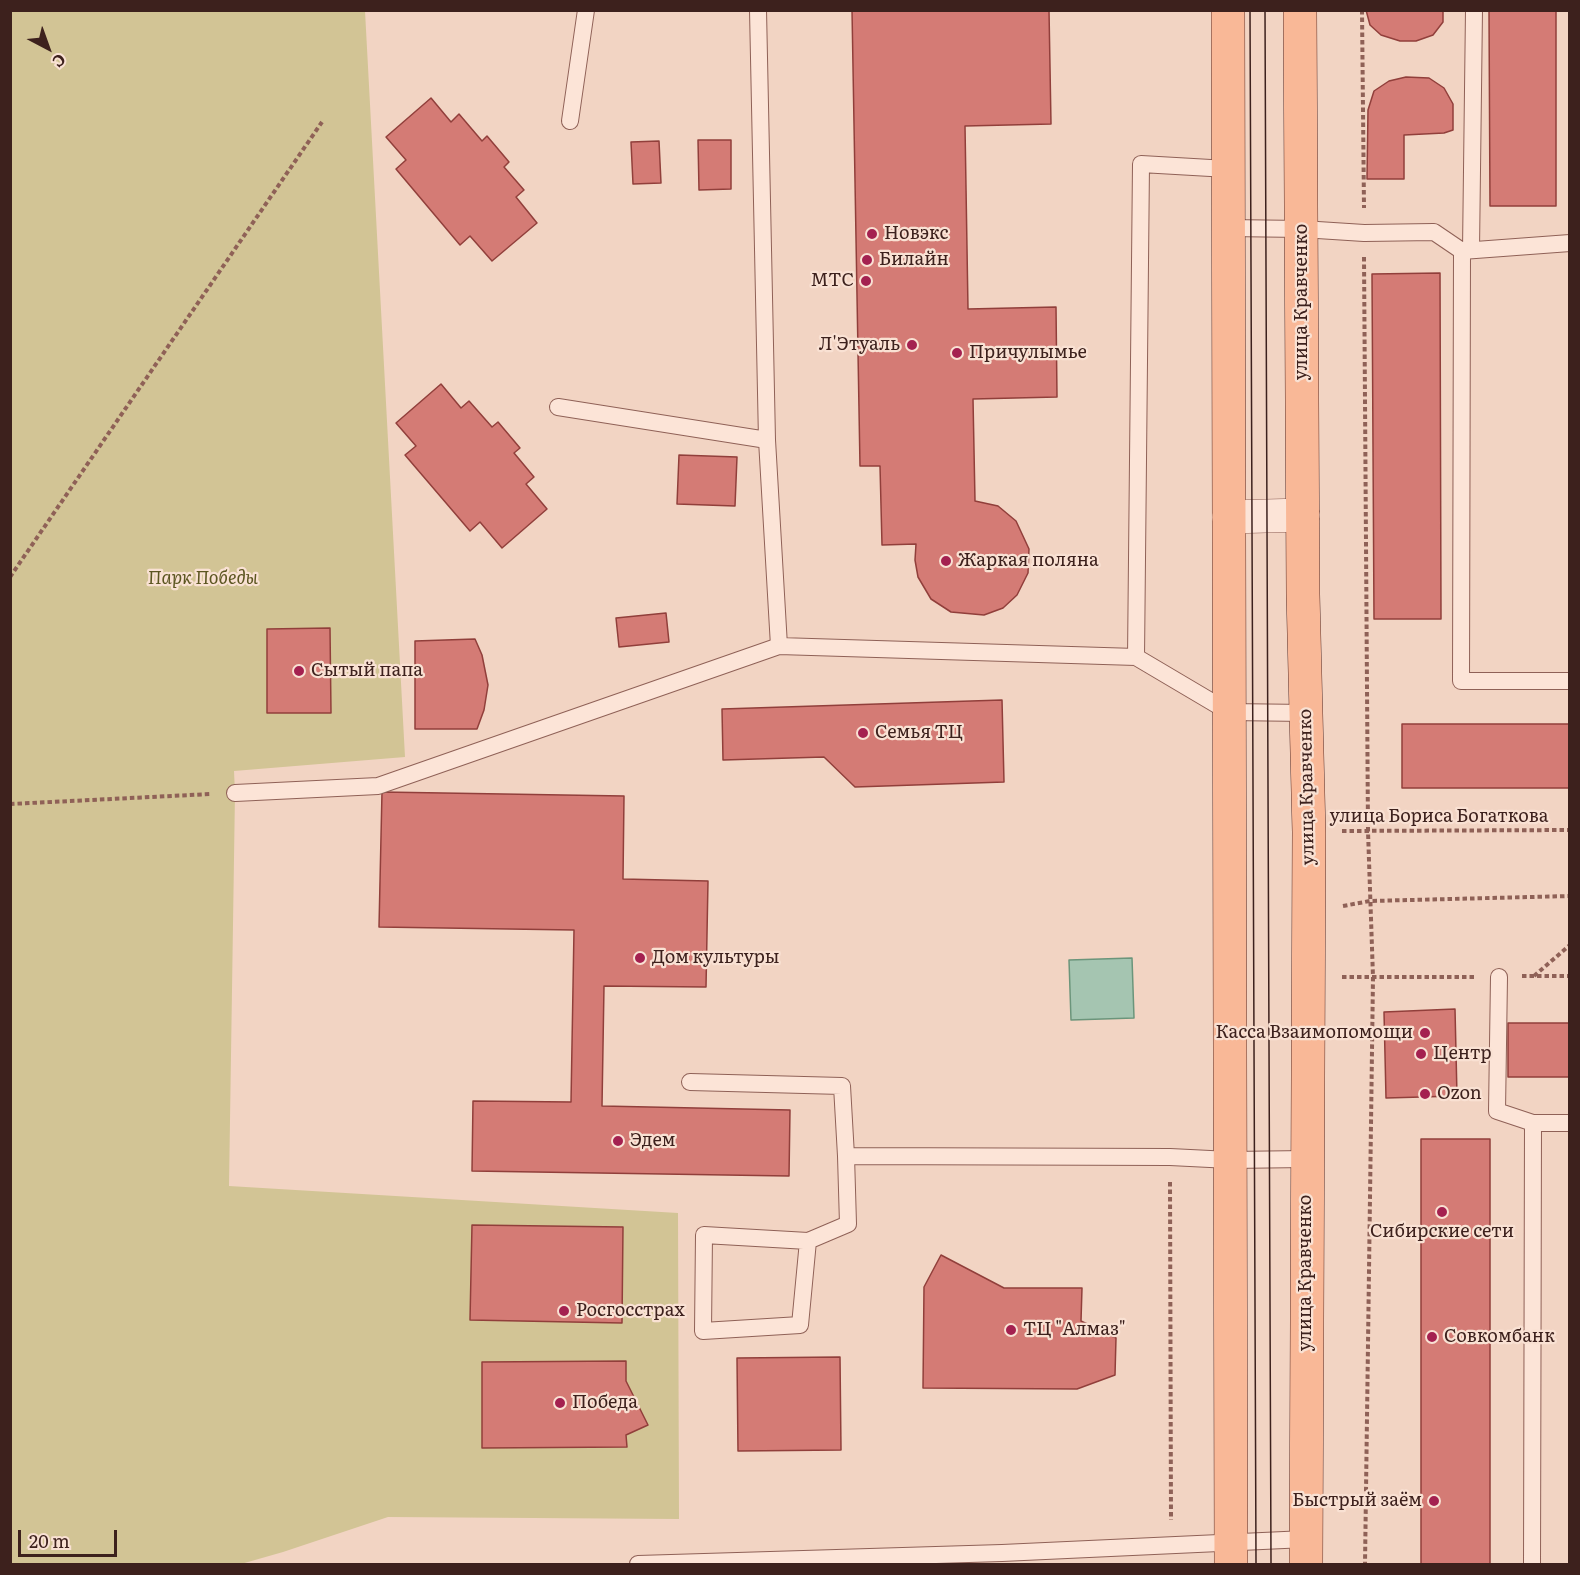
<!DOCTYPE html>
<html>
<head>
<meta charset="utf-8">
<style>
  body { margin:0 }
  #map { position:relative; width:1580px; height:1575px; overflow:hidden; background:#f2d4c3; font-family:Literata,serif }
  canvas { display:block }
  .frame { position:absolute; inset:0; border:12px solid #3d211d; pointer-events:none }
  .north { position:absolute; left:18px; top:18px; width:60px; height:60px; -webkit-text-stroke:4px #f9e1d3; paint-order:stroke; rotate:139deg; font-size:16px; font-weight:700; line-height:24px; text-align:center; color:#3d211d }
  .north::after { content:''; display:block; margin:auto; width:21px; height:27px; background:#3d211d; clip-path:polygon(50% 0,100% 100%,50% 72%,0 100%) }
  .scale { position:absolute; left:18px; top:1530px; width:99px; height:27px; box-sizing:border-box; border:3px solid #3d211d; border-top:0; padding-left:8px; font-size:18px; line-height:21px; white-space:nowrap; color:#3d211d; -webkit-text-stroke:4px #f9e1d3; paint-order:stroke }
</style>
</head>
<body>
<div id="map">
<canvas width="1580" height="1575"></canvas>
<div class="frame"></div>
<div class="north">С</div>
<div class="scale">20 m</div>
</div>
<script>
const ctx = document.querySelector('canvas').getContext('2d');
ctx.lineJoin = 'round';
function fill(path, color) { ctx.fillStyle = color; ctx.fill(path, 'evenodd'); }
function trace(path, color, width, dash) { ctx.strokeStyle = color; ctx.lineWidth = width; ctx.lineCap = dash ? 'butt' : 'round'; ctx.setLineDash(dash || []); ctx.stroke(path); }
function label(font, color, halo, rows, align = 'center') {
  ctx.font = font + ' Literata,serif'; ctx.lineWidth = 4.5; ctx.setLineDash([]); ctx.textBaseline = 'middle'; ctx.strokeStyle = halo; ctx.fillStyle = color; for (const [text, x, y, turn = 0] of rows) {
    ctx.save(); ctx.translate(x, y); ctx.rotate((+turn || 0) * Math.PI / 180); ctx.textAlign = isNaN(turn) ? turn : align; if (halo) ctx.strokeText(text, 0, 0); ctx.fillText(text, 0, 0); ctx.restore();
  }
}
fill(new Path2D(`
  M11,11H365L405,757L234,771L235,793L229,1186L678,1213L679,1519L388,1517L283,1552L241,1564H11Z`), '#d2c495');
const water = new Path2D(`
  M1132,958L1134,1018L1071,1020L1069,960Z`);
fill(water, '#a5c5b1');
trace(water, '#6b957b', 1.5);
const building = new Path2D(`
  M852,10H1049L1051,124L965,126L968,309L1056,307L1057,397L973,399L975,501L998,506L1016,521L1029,549L1028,573L1017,595L1003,608L984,615L951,612L931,599L918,577L915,560L916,544L882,545L880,466H860Z
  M1366,10H1443V22L1433,35L1416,41H1400L1381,35L1370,25Z
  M1489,10H1556V206H1490Z
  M1406,77L1429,78L1444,88L1453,104V130L1444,133L1404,135V179H1367L1368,110L1374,91L1389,81Z
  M431,98L451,122L459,114L482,141L487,136L509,162L504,167L524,190L516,197L537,223L492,261L470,236L460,245L396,169L406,160L386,137Z
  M698,140H731V189L699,190Z
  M659,141L661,183L633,184L631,142Z
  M1440,273L1441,619H1374L1372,274Z
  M441,384L461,408L469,401L492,427L498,422L520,448L514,453L534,477L526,484L547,509L502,548L480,522L470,531L405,455L416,446L396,423Z
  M679,455L737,457L735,506L677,504Z
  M666,613L669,642L619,647L616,618Z
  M330,628L331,713H267V629Z
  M475,639L482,655L488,685L484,710L477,729H415V641Z
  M1002,700L1004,782L855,787L824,757L723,760L722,709Z
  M1402,724H1570V788H1402Z
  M382,792L624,796L623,879L708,881L706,987L604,986L602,1106L790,1110L789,1176L472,1171L473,1101L571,1102L574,930L379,927Z
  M1455,1009L1457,1096L1386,1098L1384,1012Z
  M1508,1023H1570V1077H1508Z
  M1421,1139H1490V1564H1421Z
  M472,1225L623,1227L622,1323L470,1320Z
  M941,1255L1004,1288H1082L1081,1321L1116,1338L1115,1375L1077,1389L923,1388L924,1287Z
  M840,1357L841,1450L738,1451L737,1358Z
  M626,1361V1381L648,1425L626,1435L627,1447L482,1448V1362Z`);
fill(building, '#d47b75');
trace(building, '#913f3b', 1.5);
const service = new Path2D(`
  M758,10L767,440L779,646
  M570,121L586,10
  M1228,228L1302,229L1364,233L1434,232L1462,251
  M1570,243L1462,251L1461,681H1570
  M1471,250L1474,10
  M558,407L767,440
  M1136,657L1141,164L1228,169
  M235,793L378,786L779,646L1136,657L1229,712L1306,713
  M1499,977L1497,1111L1533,1123
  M690,1082L842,1086L846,1156L1170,1157L1230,1160L1306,1159
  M808,1241L800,1325L703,1331L704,1235L808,1241L848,1224L846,1156
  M638,1564L1002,1553L1306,1539
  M1532,1564L1533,1123H1570`);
const minor = new Path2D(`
  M1229,517L1303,515`);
const primary = new Path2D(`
  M1228,10L1231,1564
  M1300,10L1303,594L1309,832L1306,1564`);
trace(service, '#8f6157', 18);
trace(minor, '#8f6157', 34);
trace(primary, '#5c322c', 34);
trace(new Path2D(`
  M1362,10L1364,208
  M1364,257L1368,831L1373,977L1365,1564
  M10,577L322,122
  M10,804L210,794
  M1342,831L1570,830
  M1343,906L1370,901L1570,896
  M1522,976H1570
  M1534,976L1570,945
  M1342,977H1476
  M1170,1182L1171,1520`), '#8f6157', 4, [4.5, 3]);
trace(service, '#fce4d7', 16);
trace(minor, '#fce4d7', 33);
trace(primary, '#f9b897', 33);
trace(new Path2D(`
  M1250,10L1256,1564
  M1265,10L1271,1564`), '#3d211d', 1.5);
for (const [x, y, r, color] of [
  [872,234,6,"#a42150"],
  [867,260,6,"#a42150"],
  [866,281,6,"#a42150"],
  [912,345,6,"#a42150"],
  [957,353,6,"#a42150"],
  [946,561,6,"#a42150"],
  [299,671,6,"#a42150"],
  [863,733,6,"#a42150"],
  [640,958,6,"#a42150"],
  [1425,1033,6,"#a42150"],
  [1421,1054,6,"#a42150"],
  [1425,1094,6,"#a42150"],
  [618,1141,6,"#a42150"],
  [1442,1212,6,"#a42150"],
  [564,1311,6,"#a42150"],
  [1011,1330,6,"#a42150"],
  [1432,1337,6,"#a42150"],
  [560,1403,6,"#a42150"],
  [1434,1501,6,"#a42150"]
]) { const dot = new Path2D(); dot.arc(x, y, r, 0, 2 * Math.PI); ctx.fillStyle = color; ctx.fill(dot); trace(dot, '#f9e1d3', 2); }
label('18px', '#3d211d', '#f9e1d3', [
  ["Новэкс",884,234],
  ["Билайн",879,260],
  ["МТС",854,281,"right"],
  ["Л'Этуаль",900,345,"right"],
  ["Причулымье",969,353],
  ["Жаркая поляна",958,561],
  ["Сытый папа",311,671],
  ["Семья ТЦ",875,733],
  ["Дом культуры",652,958],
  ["Касса Взаимопомощи",1413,1033,"right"],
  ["Центр",1433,1054],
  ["Ozon",1437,1094],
  ["Эдем",630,1141],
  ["Сибирские сети",1442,1232,"center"],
  ["Росгосстрах",576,1311],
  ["ТЦ \"Алмаз\"",1023,1330],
  ["Совкомбанк",1444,1337],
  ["Победа",572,1403],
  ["Быстрый заём",1422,1501,"right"]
], 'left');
label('18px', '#3d211d', '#f9e1d3', [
  ["улица Кравченко",1302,302,-90],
  ["улица Кравченко",1307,787,-91],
  ["улица Бориса Богаткова",1439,817],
  ["улица Кравченко",1306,1273,-90]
]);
label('italic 18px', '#5c5621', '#f9e1d3', [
  ["Парк Победы",203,579]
]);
</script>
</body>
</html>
